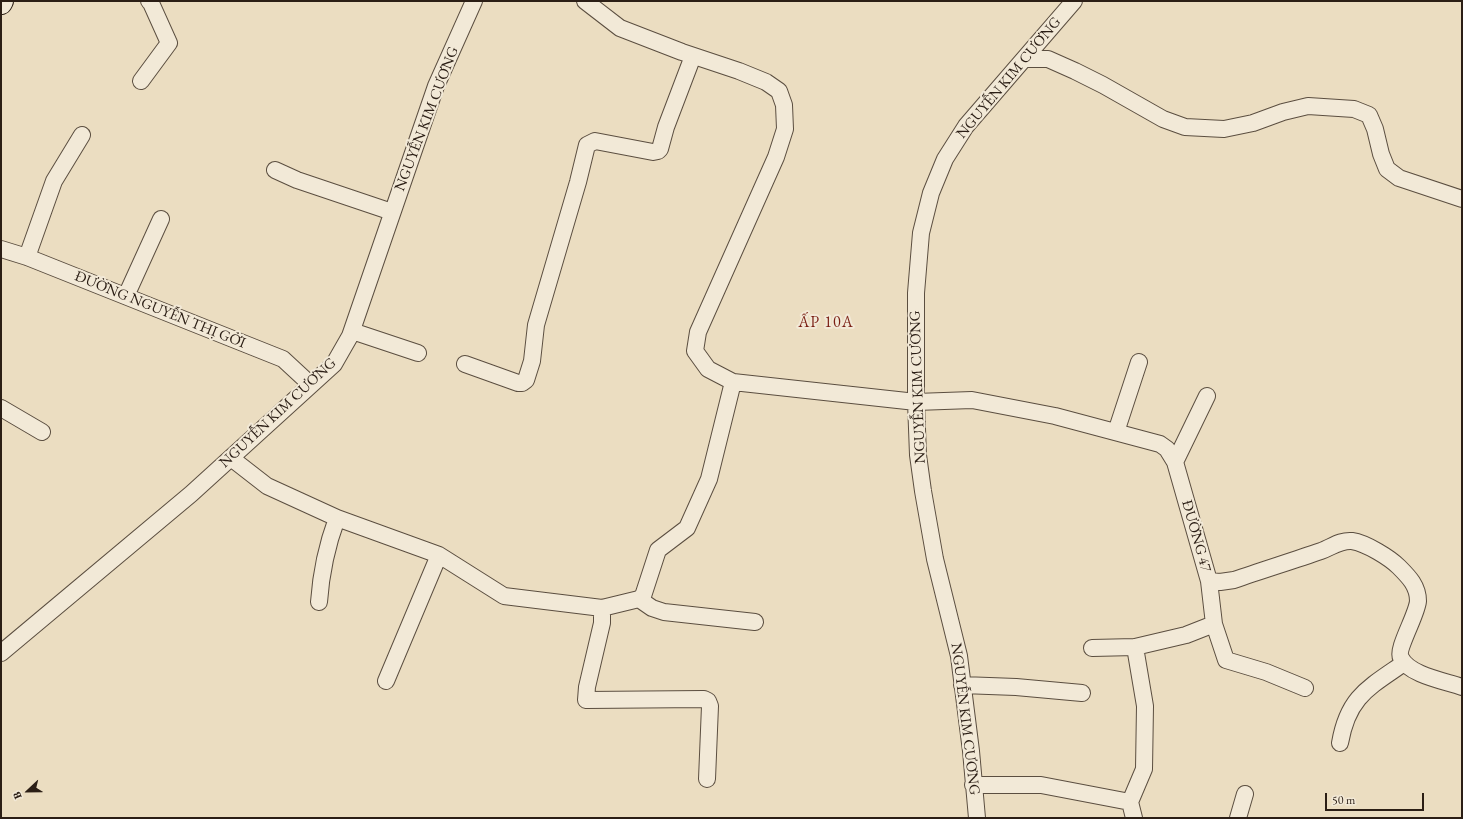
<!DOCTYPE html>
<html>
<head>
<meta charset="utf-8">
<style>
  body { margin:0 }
  #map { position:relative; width:1463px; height:819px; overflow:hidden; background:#ebddc1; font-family:"EB Garamond",serif }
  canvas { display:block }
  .frame { position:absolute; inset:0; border:2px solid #2b1e15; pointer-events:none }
  .north { position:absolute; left:8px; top:771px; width:40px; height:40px; -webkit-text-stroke:3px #f2e9d7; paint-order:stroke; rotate:248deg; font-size:11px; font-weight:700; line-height:16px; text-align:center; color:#2b1e15 }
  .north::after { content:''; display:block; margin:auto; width:14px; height:18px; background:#2b1e15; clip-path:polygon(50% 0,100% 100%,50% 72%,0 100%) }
  .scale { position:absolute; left:1325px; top:793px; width:99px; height:18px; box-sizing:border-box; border:2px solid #2b1e15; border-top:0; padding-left:5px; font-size:12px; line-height:14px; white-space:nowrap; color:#2b1e15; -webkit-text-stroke:3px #f2e9d7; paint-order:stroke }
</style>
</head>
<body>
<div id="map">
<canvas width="1463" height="819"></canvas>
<div class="frame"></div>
<div class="north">B</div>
<div class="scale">50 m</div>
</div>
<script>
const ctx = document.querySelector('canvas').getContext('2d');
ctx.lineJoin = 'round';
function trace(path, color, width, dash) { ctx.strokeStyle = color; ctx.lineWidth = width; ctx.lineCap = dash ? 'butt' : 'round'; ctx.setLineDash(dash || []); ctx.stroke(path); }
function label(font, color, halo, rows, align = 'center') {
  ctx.font = font + ' "EB Garamond",serif'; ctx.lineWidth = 4; ctx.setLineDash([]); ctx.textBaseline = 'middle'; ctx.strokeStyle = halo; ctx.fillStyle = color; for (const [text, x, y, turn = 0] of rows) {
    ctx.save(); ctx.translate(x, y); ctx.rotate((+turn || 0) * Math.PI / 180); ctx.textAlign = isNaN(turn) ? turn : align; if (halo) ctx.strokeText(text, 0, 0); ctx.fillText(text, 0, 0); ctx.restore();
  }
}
const minor = new Path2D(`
  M585,1L620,28L682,52L739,71L766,82L779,91L784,105L785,129L776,157L698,332L695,351L708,369L733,382L916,402L972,400L1055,416L1160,444L1167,449L1175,462L1209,581L1220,582L1234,580C1263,570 1292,561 1321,551C1332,547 1340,540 1352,541C1366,543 1390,558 1399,567C1409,577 1418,586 1418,601C1417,615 1396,649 1401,658C1409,675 1445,681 1462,687
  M1024,59H1048L1075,71L1103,85L1163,119L1185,127L1224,129L1253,123L1283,112L1308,106L1354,109L1369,115L1375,129L1381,154L1387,169L1399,178L1462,199
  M141,81L169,43L151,3L149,1
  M275,170L297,180L392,212
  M1,249L27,257L283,359L310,384
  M27,257L54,181L82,135
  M126,296L161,219
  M352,331L418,353
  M465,364L518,383H522L526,380L532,361L536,325L578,182L587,145L595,141L653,152L658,151L660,149L666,127L693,56
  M1,408L42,432
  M1116,432L1139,362
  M231,458L267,486L337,518L439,555L504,596L602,608L639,599L643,596L658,550L687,528L709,479L733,382
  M1175,462L1207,396
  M1209,581L1214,624L1226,660L1266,672L1305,688
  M639,599L652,608L664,612L755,622
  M319,602C321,573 327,545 337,518
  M602,608V623L587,687L586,700L704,699L708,701L710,706L707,779
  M1092,648L1135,647L1186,635L1214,624
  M1,653L191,494L334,364L350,336L436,86L474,1
  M386,681L439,555
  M962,685L1016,687L1082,693
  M1340,743C1348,697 1368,688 1404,663
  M973,785H1041L1130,802
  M977,818L971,751L959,656L935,559L923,491L918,455L916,402V293L921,233L931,193L945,159L966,126L1074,1
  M1134,818L1130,802L1144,769L1145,706L1135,647
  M1238,818L1245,794`);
const secondary = new Path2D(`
  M1,3L2,1`);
trace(minor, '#5b4e40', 18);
trace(secondary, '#2b1e15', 24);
trace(minor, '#f2e9d7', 16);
trace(secondary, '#f2e9d7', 22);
label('15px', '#2b1e15', '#f2e9d7', [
  ["NGUYỄN KIM CƯƠNG",1009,78,-50],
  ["NGUYỄN KIM CƯƠNG",427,119,-69],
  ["ĐƯỜNG NGUYỄN THỊ GỞI",160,310,22],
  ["NGUYỄN KIM CƯƠNG",918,387,-92],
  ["NGUYỄN KIM CƯƠNG",278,413,-43],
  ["ĐƯỜNG 47",1196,536,74],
  ["NGUYỄN KIM CƯƠNG",965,719,83]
]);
ctx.letterSpacing = '1px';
label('16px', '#7a1f14', '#f2e9d7', [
  ["ẤP 10A",826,323]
]);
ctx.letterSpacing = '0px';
</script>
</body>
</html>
